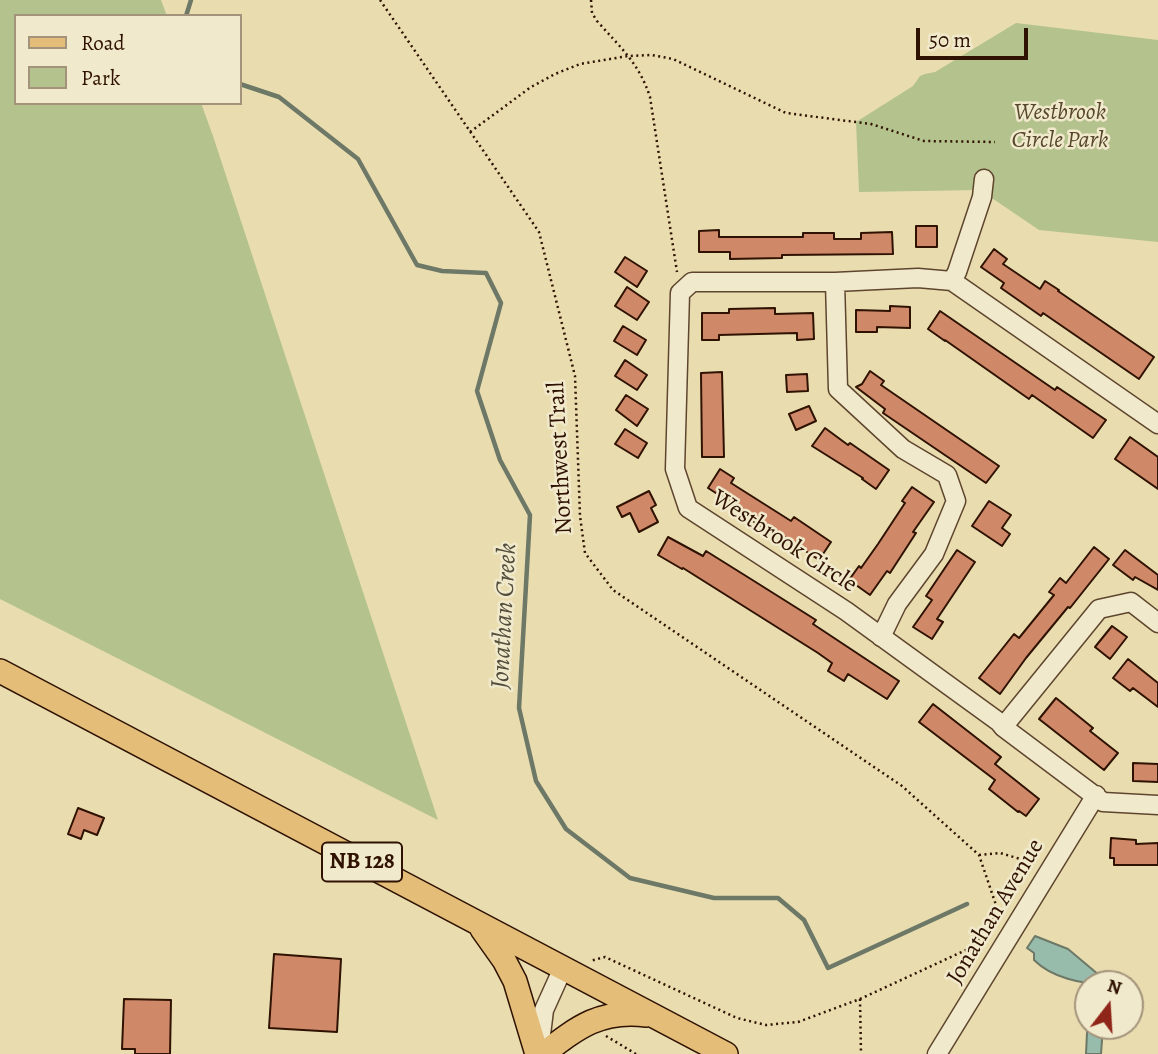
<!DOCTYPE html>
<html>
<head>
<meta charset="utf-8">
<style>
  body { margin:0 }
  #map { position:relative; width:1158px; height:1054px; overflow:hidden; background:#e9ddb0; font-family:Alegreya,serif }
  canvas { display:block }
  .legend { position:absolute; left:14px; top:14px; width:228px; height:91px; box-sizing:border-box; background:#f1e9cc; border:2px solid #a3937b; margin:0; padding:9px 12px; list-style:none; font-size:21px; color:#2f1201 }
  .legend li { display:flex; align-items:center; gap:14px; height:35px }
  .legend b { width:35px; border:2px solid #a3937b }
  .north { position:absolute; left:1074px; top:970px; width:70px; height:70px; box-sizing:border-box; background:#f1e9cc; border:2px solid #a3937b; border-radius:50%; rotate:17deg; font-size:19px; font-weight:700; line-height:28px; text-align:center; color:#2f1201 }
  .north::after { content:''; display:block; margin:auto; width:24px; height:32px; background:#8f2418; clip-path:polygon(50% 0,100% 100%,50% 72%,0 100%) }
  .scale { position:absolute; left:916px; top:28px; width:112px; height:32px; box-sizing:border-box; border:4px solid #2f1201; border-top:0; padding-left:9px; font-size:21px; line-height:24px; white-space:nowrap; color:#2f1201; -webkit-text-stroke:5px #f1e9cc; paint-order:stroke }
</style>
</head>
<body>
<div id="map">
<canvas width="1158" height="1054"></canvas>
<ul class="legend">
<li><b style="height:9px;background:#e4be78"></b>Road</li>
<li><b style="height:19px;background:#b4c28d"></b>Park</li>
</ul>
<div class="north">N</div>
<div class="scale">50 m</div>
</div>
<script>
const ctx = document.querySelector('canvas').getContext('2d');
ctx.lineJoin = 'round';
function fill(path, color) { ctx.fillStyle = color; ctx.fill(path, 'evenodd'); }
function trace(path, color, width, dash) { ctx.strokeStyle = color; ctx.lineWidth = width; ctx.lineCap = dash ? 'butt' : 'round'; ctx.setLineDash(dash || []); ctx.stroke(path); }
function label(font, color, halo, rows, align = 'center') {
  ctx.font = font + ' Alegreya,serif'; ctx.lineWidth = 5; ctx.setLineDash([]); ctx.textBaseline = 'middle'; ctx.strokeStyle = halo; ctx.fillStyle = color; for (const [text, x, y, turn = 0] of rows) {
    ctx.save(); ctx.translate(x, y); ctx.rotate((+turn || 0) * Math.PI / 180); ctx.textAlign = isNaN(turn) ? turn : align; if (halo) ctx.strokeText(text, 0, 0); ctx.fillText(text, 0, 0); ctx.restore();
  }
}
fill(new Path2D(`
  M0,0H161L167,16H16V103H201L213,136L438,820L0,599Z
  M1016,23L1158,40V242L1039,230L980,190L859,192L856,122L913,86L920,76L925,74L935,72Z`), '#b4c28d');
const water = new Path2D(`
  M1035,936L1068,949L1099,975L1105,984C1082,984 1052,978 1034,960V953L1027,948Z
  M1088,1012V1026H1103L1101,1054H1086Z`);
fill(water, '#97bcab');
trace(water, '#6d7867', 2);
trace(new Path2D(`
  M186,16L191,0
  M240,84L279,97L358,159L417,265L442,271L486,273L501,303L477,391L500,460L530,515L519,708L536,781L566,829L630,878L714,898H778L804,920L828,968L967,904`), '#6d7867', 4.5);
const building = new Path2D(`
  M916,226H937V247H916Z
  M719,230V237H803V233H834V239H861V233L892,232L893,254L782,255V258L730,259V252H699V231Z
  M994,249L1007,259L1003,264L1040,289L1045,281L1059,290L1058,291L1154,357L1139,379L1043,313L1041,316L1001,288L1004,283L981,267Z
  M625,257L647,271L637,287L615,272Z
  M627,287L649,302L637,320L615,306Z
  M890,306L910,307V328L877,327V332H856V310L890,311Z
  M775,308V314L813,313L814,339L797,340V333L719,335V340H702V313H729V309Z
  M940,311L1055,390L1057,387L1106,420L1093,438L1032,395L1029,399L945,340V341L928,329Z
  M623,326L646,340L637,355L614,341Z
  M625,360L647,375L637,390L615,376Z
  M870,371L884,381L881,385L999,466L986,483L883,413L885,409L856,387L862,384Z
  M722,372L724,457H702L701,373Z
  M807,374L808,391L787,392L786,375Z
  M626,395L648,409L637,426L616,410Z
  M809,406L816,421L796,430L789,414Z
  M825,428L848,445L850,443L889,470L876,489L862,479L863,478L812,446Z
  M625,429L647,443L638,458L615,444Z
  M1130,437L1158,457V489L1115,459Z
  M720,469L734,478L731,483L791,521L794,517L831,542L819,560L771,528L769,531L731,508L733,504L708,488Z
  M912,487L934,502L913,532L916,533L890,573L887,571L870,595L849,580L859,566L861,568L878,544L905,503L902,501Z
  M649,491L656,505L651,508L658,522L639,532L630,513L622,517L617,507Z
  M989,501L1011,515L1002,528L1010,534L1002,546L972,526Z
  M668,537L703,556L706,551L754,581L816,620L813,624L899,681L887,699L848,674L844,681L828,671L832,663L818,653L683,568L682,569L658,555Z
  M1094,547L1109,559L1070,608L1068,607L1026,658L1000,694L979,678L1014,634L1019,638L1054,595L1049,592L1060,578L1066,583Z
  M957,550L975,562L937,619L943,622L932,639L913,627L932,600L926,596Z
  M1125,550L1158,575V590L1135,577L1133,580L1113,565Z
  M1112,626L1127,637L1110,659L1095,647Z
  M1128,659L1158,683V707L1133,688L1130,691L1113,678Z
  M1056,698L1093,728L1090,731L1118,753L1104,770L1039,719Z
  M933,704L1001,757L995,764L1039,799L1026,816L1019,811L1018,812L989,789L995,780L919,722Z
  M1133,763L1158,764V782L1133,781Z
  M78,808L104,818L97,835L84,830L81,839L68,834Z
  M1111,838L1136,840V844L1158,843V865H1114V858H1110Z
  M274,954L341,959L337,1032L269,1028Z
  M124,999L171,1000L170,1054H135V1049H122Z`);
fill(building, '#cf8969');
trace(building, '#2f1201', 2);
const minor = new Path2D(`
  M952,281L957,272L982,197L984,179
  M835,282L838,389L903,449L947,475L956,501L934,554L897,604L881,637
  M1158,424L952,281L918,278L835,282H692L680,293L675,469L688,508L846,611L999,722L1003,727L1103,802L1158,805
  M1003,727L1099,609L1131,602L1158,623
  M539,1051L544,1010L563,968
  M937,1054L1096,795`);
const major = new Path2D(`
  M0,671L726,1054
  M482,929L504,960L515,981L537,1054
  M543,1054C578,1027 601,1009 647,1015`);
trace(minor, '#5e452d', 21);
trace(major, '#2f1201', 26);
trace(new Path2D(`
  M380,0L539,232L575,376L580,516L585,553L613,590L902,786L979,855L996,905L991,929L966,950L860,999L798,1022L766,1025L737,1018L605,957L590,961
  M591,0L592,13L597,21C620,47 639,63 650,97L677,272
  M470,132L531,87L555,74L580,64L628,56L652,55L673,59L786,113L871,124L924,141L995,142
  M979,855L1000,853L1034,863
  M860,999L861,1054
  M606,1036L636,1054`), '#2f1201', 2.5, [2, 3.5]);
trace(minor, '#f1e9cc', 18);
trace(major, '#e4be78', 23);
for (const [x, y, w] of [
  [362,862,80]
]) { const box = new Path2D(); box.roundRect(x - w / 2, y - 19.5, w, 39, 5); ctx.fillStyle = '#f1e9cc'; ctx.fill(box); trace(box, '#2f1201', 2); }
label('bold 23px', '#2f1201', null, [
  ["NB 128",362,862]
]);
label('italic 24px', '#57472b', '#f1e9cc', [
  ["Westbrook",1060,113],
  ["Circle Park",1060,141]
]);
label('24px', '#2f1201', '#f1e9cc', [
  ["Northwest Trail",561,458,-93],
  ["Westbrook Circle",784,542,33],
  ["Jonathan Avenue",996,912,-59]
]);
label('italic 26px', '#534e3c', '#f1e9cc', [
  ["Jonathan Creek",505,616,-87]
]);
</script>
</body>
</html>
